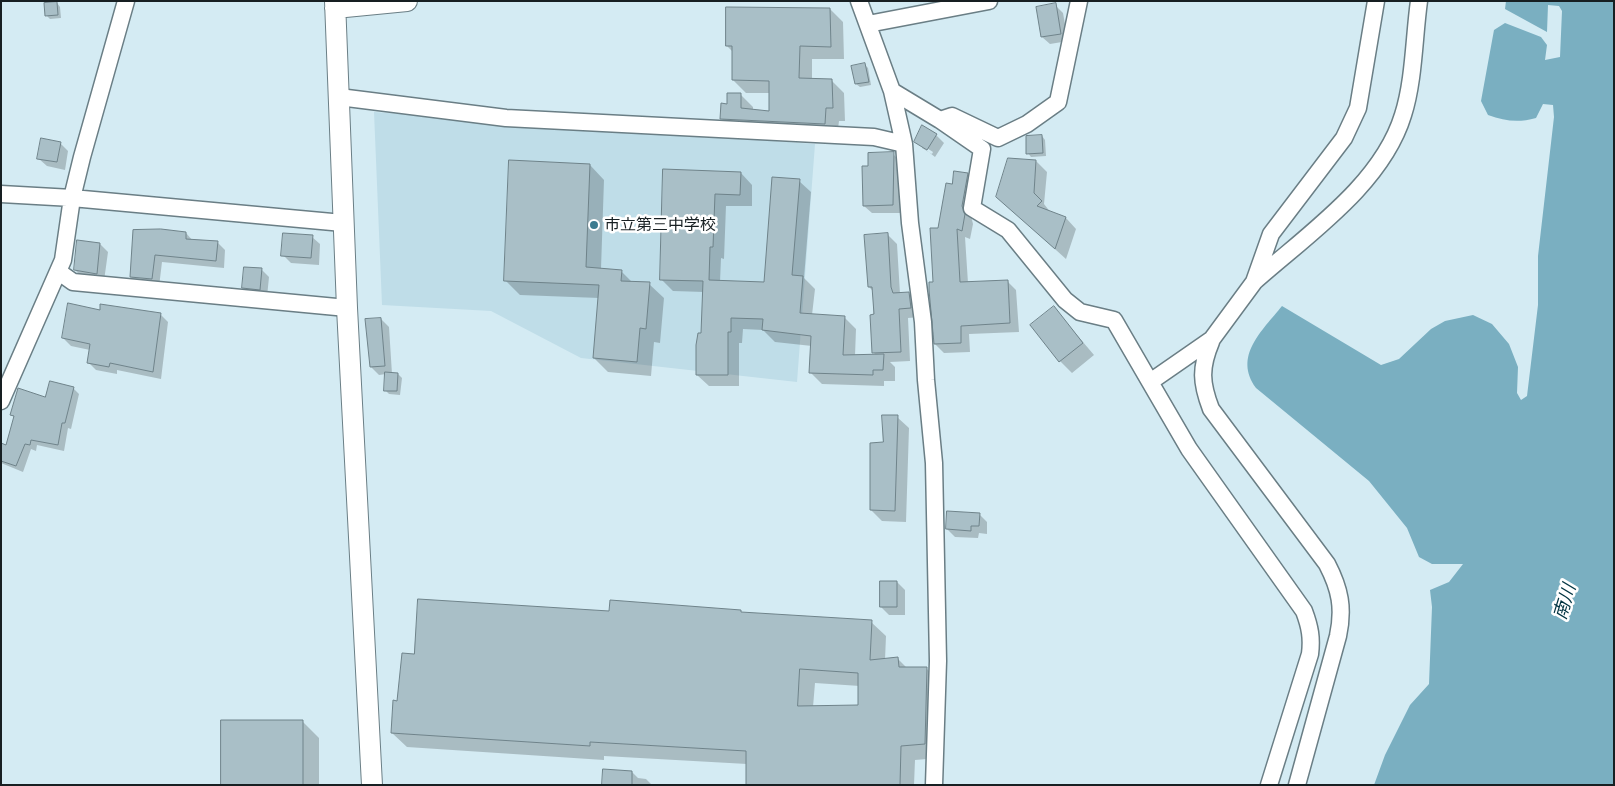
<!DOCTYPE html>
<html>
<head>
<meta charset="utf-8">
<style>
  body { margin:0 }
  #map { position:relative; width:1615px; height:786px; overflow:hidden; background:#d4ebf3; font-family:Quicksand,sans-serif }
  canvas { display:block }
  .frame { position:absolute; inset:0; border:2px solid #171f22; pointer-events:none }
</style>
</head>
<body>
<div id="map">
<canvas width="1615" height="786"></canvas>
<div class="frame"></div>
</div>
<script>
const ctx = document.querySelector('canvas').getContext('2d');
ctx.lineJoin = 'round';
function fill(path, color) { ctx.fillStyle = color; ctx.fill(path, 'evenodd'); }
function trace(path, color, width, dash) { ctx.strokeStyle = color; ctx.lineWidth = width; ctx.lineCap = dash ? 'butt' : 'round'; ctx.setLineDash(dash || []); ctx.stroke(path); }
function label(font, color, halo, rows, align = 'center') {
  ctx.font = font + ' Quicksand,"Noto Sans JP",sans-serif'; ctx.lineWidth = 5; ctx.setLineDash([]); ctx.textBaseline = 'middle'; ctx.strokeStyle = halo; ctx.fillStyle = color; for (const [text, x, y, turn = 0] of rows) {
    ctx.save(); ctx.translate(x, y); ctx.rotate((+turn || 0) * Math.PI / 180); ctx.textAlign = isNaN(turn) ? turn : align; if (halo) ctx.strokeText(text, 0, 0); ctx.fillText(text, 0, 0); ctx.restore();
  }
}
fill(new Path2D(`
  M374,112L815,144L797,382L581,358L491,311L382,305Z`), '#bfdde8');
fill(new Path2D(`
  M1506,1H1614V785H1374L1385,755L1410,705L1429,684L1432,607L1430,590L1449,582L1463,564H1432L1419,557L1407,528L1369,481L1256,388C1233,356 1262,331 1282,306L1381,365L1399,359L1431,329L1445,321L1473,315L1492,324L1509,344L1518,367L1517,393L1521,400L1527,396L1538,305V256L1554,117L1553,105L1543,104L1536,118C1518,123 1505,121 1488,115L1481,101L1494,30L1505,23L1541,37L1547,45L1545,60L1560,57L1562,11L1559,6L1548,5L1547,32L1505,9Z`), '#7aafc1');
fill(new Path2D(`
  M57,3L60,7L61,18L50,19L47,16Z
  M1055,5L1063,13L1068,41L1050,44L1042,37Z
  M830,9L843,22L844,59H812V80H831L844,93L845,121H839L837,137L735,132L722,119L728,105L740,94L753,107V111L770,112V93H746L733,80V52L727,46Z
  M864,64L868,68L871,85L860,87L856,84Z
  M936,135L944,143L935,157L915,141ZM922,145L933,152L932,154L922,148Z
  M1042,136L1045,140L1046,156L1031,157L1028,153Z
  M60,143L68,151L65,170L47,166L39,159Z
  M893,154L901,162V213H872L864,206L870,167Z
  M1036,161L1047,172L1044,204L1051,213L1066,218L1076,229L1066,259L997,197Z
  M590,165L604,180L601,269L621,271L633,283L649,284L664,298L660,343L654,342L651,376L608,372L594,358L599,298L520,295L505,280Z
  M664,171L741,173L752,185V206H726L724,259L721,258L720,282L765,283L799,181L811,192L804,278L815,289L812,315L844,317L856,329L855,356L876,355L874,353L873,291L869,287L887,234L897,244L900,294L908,293L918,303L920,317L908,318L910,361L890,362L895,367V381H884V386L822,384L810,372L812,346L775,342L763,330L743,329L742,343H739V386H709L697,375L702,335L704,292L673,291L661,279Z
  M967,175L976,184L971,216L973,224L970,239L965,237L968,283L1007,281L1016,290L1019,332L969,334L970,352L944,353L935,344L934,283L939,229L953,186Z
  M134,231L186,233L193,241L217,242L225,250L224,268L162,262L159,287L139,285L131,277Z
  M312,237L320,244L319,265L291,263L283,255Z
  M100,244L108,252L104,281L83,278L75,270Z
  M261,269L269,277L267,297L251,295L243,288Z
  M1054,308L1094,355L1072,373L1060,361Z
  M101,311L160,314L168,322L161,379L117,370V374L96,370L88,362L90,350L71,346L63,338Z
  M381,319L389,327L392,374H398L402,378L400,395L389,394L385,390L386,374L379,375L371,367Z
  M73,388L79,394L71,429L68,428L64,451L37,445L36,451L31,449L23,472L1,463V444L7,446L15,418L11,414Z
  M897,417L909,428L906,522L882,521L871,510L884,444Z
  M979,514L987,522V534L979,533L978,538L955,537L947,529Z
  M897,582L905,590V615H889L881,607Z
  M611,612L742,613L871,622L886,636L885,660L898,659L907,668H926L941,683L939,758L915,760L914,785H747V764L604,756V760L407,747L392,733L398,702L415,655ZM815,683L860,686L859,706L813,707Z
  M303,722L319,738V785H222Z
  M632,772L638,778L646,779L652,785H603Z`), '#0003');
const building = new Path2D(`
  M57,2L58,15L45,16L44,3Z
  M1056,3L1061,34L1041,37L1036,7Z
  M726,7L830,8L831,47L800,46L799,78L832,79L833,108H826L825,124L720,119L721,103L727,104V93H741V108L769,111V81L732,80V46H726Z
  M865,63L869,82L855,84L851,66Z
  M922,125L937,134L927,150L914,142Z
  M1042,135L1043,153L1026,154V136Z
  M41,138L61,142L57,162L37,159Z
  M894,152L893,205L863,206L862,166H868V153Z
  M1008,158L1036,160L1034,193L1042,201L1037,206L1066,217L1055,249L996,197Z
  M509,160L590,164L586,267L622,270L621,281L650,282L646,329L640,328L637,362L593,358L599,285L504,281Z
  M663,169L741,172L740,195L715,194L713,247H710L709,280L764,282L772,177L800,179L792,275L803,276L800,313L845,316L843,355L884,354L883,370H873V375L809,373L811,336L762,330L763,319L731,318V332H728V375H696V345L698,333H701L703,281L660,280Z
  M954,171L968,173L962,206L965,214L962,231L957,229L960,282L1008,280L1010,323L961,326V343L934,344L929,290V282H933L930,228H938L946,183L952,184Z
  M161,229L186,232V239L218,241L216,261L155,255L152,279L130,277L133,230Z
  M283,233L313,235L311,258L281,256Z
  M888,233L891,287L893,293L909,292L911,308L899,309L901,352L872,353L870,315L874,314L872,287H868L864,235Z
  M77,240L100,243L97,274L74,270Z
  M244,267L262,268L260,290L242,288Z
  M68,303L100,310V304L161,313L153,372L110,363L109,367L87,363L90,344L62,338Z
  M1054,306L1083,343L1059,362L1030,325Z
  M381,318L385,366L370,367L365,319Z
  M385,372L398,373L397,391H384Z
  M50,381L74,387L65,423H62L58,445L31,440L30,445L25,444L16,466L1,461V443L6,445L14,416L10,415L18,388L45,397Z
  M882,415H898L895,511L870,510V443L883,442Z
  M947,511L980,513L979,526H971V531L946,529Z
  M880,581H897V607H880Z
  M418,599L609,611L610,600L741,610V612L872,620L870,660L898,657L899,667H927L925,744L901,746L900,785H746V751L590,742V746L391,733L393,700L397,701L402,653L414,654ZM800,669L858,673V705L798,706Z
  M221,720H303V785H221Z
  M603,769L632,771V785H602Z`);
fill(building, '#a9bfc7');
trace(building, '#6f838a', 1);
const minor = new Path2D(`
  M859,1L892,91L904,144
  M868,24L989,1
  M892,91L940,120L982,149L972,208L1008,230L1065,300L1080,312L1114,320L1150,382L1212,339L1254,282L1271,234L1344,138L1358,108L1376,1
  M339,97L506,118L874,137L904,144L910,223L923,322L926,380L934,463L938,661L934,785
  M940,120L952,116L998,138L1027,124L1058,102L1079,1
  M1,194L72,198L343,223
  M59,272L73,282L347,308
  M1255,281C1308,234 1382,184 1403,115C1414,81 1414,37 1419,1
  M1211,342C1200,368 1201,383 1211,409L1327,564C1340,589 1344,608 1338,636L1297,785
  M1150,382L1189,449L1304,611C1310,627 1312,638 1310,654L1269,785
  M1,401L63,260L72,198L82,157L126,1`);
const tertiary = new Path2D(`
  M335,1L347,308L372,785
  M335,8L407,1`);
trace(minor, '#6a7e85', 19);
trace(tertiary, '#6a7e85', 22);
trace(minor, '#fff', 16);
trace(tertiary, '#fff', 20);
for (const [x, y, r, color] of [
  [594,225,5,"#3b7b8f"]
]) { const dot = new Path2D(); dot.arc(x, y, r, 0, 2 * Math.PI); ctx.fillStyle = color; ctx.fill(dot); trace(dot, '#fff', 2); }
label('16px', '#171f22', '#fff', [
  ["市立第三中学校",604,225]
], 'left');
label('italic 18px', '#003341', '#fff', [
  ["南川",1565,602,-73]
]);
</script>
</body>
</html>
